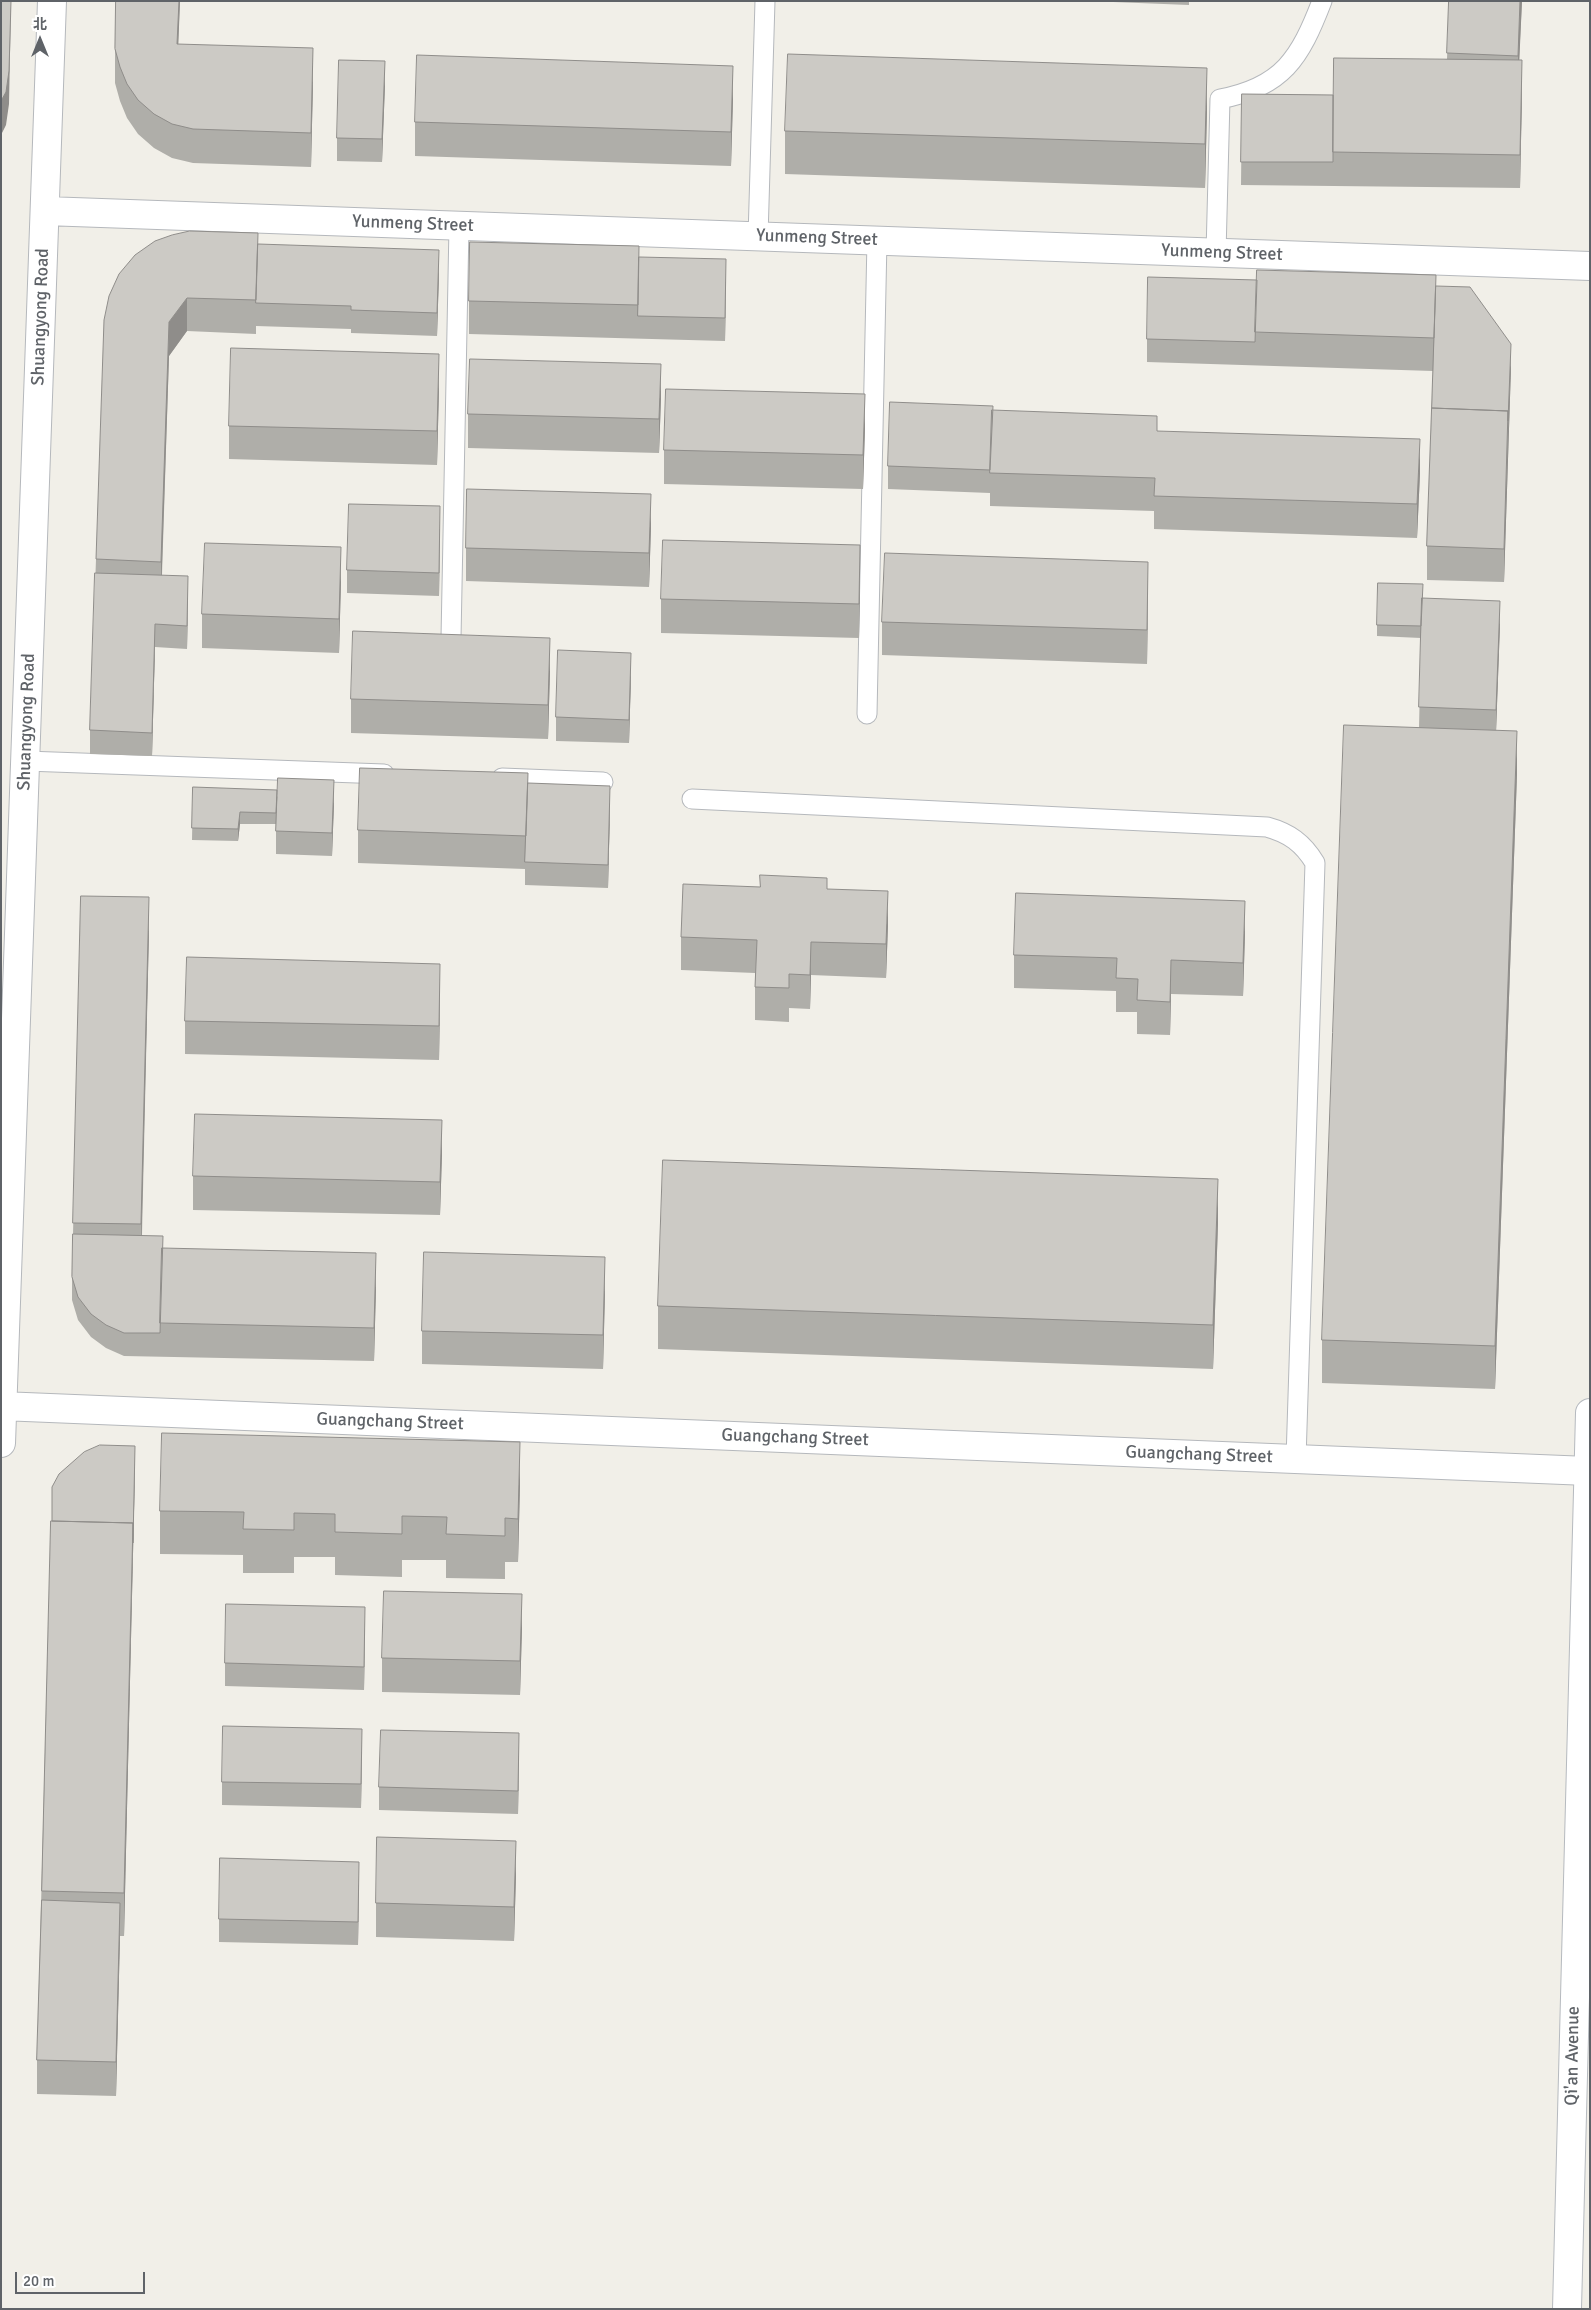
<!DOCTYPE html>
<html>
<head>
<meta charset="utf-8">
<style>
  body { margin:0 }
  #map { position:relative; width:1591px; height:2310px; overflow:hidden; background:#f1efe8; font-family:Signika,"Noto Sans SC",sans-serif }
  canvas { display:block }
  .frame { position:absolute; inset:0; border:2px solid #5f6368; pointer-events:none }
  .north { position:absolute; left:15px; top:15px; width:50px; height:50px; -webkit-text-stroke:4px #fff; paint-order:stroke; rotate:0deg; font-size:14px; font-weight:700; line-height:20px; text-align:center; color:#5f6368 }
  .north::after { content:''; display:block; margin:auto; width:18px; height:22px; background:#5f6368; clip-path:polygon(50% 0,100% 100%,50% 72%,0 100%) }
  .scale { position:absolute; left:15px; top:2272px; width:130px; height:22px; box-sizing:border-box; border:2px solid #5f6368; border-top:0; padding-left:6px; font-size:15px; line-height:18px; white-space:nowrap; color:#5f6368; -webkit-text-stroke:4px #fff; paint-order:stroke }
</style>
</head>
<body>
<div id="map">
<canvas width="1591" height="2310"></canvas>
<div class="frame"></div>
<div class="north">北</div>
<div class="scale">20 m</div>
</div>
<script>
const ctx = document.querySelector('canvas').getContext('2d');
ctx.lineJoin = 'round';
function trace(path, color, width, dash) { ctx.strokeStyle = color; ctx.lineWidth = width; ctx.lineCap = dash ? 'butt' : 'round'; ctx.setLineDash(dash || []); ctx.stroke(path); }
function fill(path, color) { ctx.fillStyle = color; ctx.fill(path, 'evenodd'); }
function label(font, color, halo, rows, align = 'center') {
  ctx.font = font + ' Signika,sans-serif'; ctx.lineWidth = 5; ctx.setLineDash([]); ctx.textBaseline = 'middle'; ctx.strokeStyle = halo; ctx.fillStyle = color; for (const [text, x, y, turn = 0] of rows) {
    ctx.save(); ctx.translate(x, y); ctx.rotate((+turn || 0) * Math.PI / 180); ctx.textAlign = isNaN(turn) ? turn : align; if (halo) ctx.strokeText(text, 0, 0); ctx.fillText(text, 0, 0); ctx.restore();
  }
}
const service = new Path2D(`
  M758,237L765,1
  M1216,253L1220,99C1283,87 1300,58 1322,1
  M451,638L459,226
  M867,714L877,240
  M26,761L384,774
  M502,778L603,782
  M692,799L1267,827C1289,833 1303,843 1315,863L1296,1459`);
const tertiary = new Path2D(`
  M45,211L1590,266
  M1,1406L1588,1471
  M1,1443L52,1`);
const secondary = new Path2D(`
  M1567,2309L1590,1413`);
trace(service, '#b5b8bc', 21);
trace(tertiary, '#b5b8bc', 30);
trace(secondary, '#b6babf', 30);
trace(service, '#fff', 19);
trace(tertiary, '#fff', 28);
trace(secondary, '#fff', 28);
fill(new Path2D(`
  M116,1H180L178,44L313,82L311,167L193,163L172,158L154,148L138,134L127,118L120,101L115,83V49Z
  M1088,1H1189V5Z
  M1449,1H1522L1519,60L1522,94L1520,188L1241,185L1242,94L1333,95L1447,59Z
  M385,84L382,162L337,161V138Z
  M733,99L731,166L415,156V122Z
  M1207,111L1205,188L785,174V131Z
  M258,244L439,273L437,336L351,333V329L256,326V334L187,331L169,356L162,575L188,599L187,649L155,647L152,756L90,754V730L96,559L119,274Z
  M639,257L726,282L725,341L469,334V301Z
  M1436,286L1511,367L1504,582L1427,580V546L1433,371L1147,362V339Z
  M439,388L437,465L229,459V426Z
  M661,398L659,453L468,448V414Z
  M993,411L1157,431L1420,473L1417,538L1154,529V511L990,506V493L888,489V466Z
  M865,428L863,489L664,484V450Z
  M651,527L649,587L466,581V548Z
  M440,529L439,596L347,593V570Z
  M860,579L859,638L661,633V599Z
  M341,581L339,653L202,648V614Z
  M1148,595L1147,664L882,655V622Z
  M1423,598L1500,624L1496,730L1517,774L1495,1389L1322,1383V1340L1419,728L1421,638L1377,636V625Z
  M550,671L548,739L351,733V699Z
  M631,676L629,743L556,741V717Z
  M528,783L610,809L608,888L525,885V869L358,863V830Z
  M193,787L334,803L332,856L276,854V824H240L238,841L192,840Z
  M827,889L888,925L886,978L811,975L810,1009L789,1008V1022L755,1020V973L681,970V937Z
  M81,896L149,931L142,1235L163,1248L376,1287L374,1361L124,1356L106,1348L91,1337L78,1320L72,1300V1277Z
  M1245,934L1243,996L1171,994L1170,1035L1137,1034V1012H1116V991L1014,988V955Z
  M440,997L439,1060L185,1054V1021Z
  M442,1154L440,1215L193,1210V1176Z
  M1218,1223L1213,1369L658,1349V1306Z
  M605,1291L603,1369L422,1364V1331Z
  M135,1469L124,1936H120L116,2096L37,2094V2060L51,1521Z
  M520,1485L518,1562H505V1579L446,1578V1560H402V1577L335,1575V1557H294V1573H243V1555L160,1554V1511Z
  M522,1628L520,1695L382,1692V1658Z
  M365,1630L364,1690L225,1686V1663Z
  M362,1752L361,1808L222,1805V1782Z
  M519,1756L518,1814L379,1810V1787Z
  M516,1875L514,1941L376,1937V1903Z
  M359,1885L358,1945L219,1942V1919Z`), '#afaea9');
fill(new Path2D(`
  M11,1L9,104L6,125L1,135V101Z
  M179,1H180L177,78V44Z
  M1520,1H1522L1518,89V56Z
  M313,48V82L311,167V133Z
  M1522,60V94L1520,188V155Z
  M385,61V84L382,162V139Z
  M733,66V99L731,166V132Z
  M1207,68V111L1205,188V144Z
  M439,250V273L437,336V313Z
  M726,259V282L725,341V318Z
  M187,298V331L169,356L161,595V562L169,322Z
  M1511,344V367L1504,582V549Z
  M439,354V388L437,465V431Z
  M661,364V398L659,453V419Z
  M865,394V428L863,489V455Z
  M1420,439V473L1417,538V504Z
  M651,494V527L649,587V553Z
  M440,506V529L439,596V573Z
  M860,545V579L859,638V604Z
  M341,547V581L339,653V619Z
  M1148,562V595L1147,664V630Z
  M188,576V599L187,649V626Z
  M1500,601V624L1496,733V710Z
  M155,624V647L152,756V733Z
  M550,638V671L548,739V705Z
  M631,653V676L629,743V720Z
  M1517,731V774L1495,1389V1346Z
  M334,780V803L332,856V833Z
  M610,786V809L608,888V865Z
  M240,812V824L238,841V829Z
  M888,891V925L886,978V944Z
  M149,897V931L141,1258V1224Z
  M1245,901V934L1243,996V963Z
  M811,942V975L810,1009V975Z
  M1171,960V994L1170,1035V1002Z
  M440,964V997L439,1060V1026Z
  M442,1120V1154L440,1215V1182Z
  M1218,1179V1223L1213,1369V1325Z
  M376,1253V1287L374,1361V1328Z
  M605,1257V1291L603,1369V1335Z
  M520,1442V1485L518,1562V1519Z
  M135,1446V1469L124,1936V1893Z
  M522,1594V1628L520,1695V1661Z
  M365,1607V1630L364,1690V1667Z
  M362,1729V1752L361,1808V1784Z
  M519,1733V1756L518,1814V1791Z
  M516,1841V1875L514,1941V1907Z
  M359,1862V1885L358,1945V1922Z
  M120,1903V1936L116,2096V2062Z`), '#8f8d8a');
const building = new Path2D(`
  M1,1H11L9,71L6,92L1,101Z
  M116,1H179L177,44L313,48L311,133L193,129L172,124L154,114L138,100L127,84L120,67L115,49Z
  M1449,1H1520L1518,56L1447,53Z
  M788,54L1207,68L1205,144L785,131Z
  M417,55L733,66L731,132L415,122Z
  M1334,58L1522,60L1520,155L1333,152Z
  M339,60L385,61L382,139L337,138Z
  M1242,94L1333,95V162H1241Z
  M190,231L258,233L256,300L187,298L169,322L161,562L96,559L104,320L109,296L119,274L135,255L155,241L172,235Z
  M470,242L639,246L638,305L469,301Z
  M258,244L439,250L437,313L351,310V306L256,303Z
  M639,257L726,259L725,318L638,316Z
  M1257,270L1436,275L1434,338L1255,332Z
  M1148,277L1257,280L1255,342L1147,339Z
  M1436,286L1470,287L1511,344L1508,421V411L1432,408Z
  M231,348L439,354L437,431L229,426Z
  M470,359L661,364L659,419L468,414Z
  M666,389L865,394L863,455L664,450Z
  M890,402L993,406L990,470L888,466Z
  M1432,408L1508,411L1504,549L1427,546Z
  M992,410L1157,416V431L1420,439L1417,504L1154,496L1155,478L990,473Z
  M467,489L651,494L649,553L466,548Z
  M349,504L440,506L439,573L347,570Z
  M663,540L860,545L859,604L661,599Z
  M205,543L341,547L339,619L202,614Z
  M885,553L1148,562L1147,630L882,622Z
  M95,573L188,576L187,626L155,624L152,733L90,730Z
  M1378,583L1423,584L1421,626L1377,625Z
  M1422,598L1500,601L1496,710L1419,707Z
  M353,631L550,638L548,705L351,699Z
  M558,650L631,653L629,720L556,717Z
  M1344,725L1517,731L1495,1346L1322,1340Z
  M360,768L528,773L526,836L358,830Z
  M278,778L334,780L332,833L276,831Z
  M528,783L610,786L608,865L525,862Z
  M193,787L277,790L276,813L240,812L238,829L192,828Z
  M760,875L827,878V889L888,891L886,944L811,942L810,975L789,974V988L755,987L757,940L681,937L683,884L760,887Z
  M1016,893L1245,901L1243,963L1171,960L1170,1002L1137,1000L1138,979L1116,978L1117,958L1014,955Z
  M81,896L149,897L141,1224L73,1223Z
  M187,957L440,964L439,1026L185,1021Z
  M195,1114L442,1120L440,1182L193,1176Z
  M663,1160L1218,1179L1213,1325L658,1306Z
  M73,1234L163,1236L160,1333H124L106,1325L91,1314L78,1297L72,1277Z
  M162,1248L376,1253L374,1328L160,1323Z
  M424,1252L605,1257L603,1335L422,1331Z
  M162,1433L520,1442L518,1519L505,1518V1536L446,1534L447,1517L402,1516V1534L335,1532V1514L294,1513V1530L243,1529L244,1512L160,1511Z
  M100,1445L135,1446L133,1543V1523L52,1521V1487L59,1474L84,1452Z
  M51,1521L133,1523L124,1893L42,1891Z
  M384,1591L522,1594L520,1661L382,1658Z
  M226,1604L365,1607L364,1667L225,1663Z
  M223,1726L362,1729L361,1784L222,1782Z
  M381,1730L519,1733L518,1791L379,1787Z
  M377,1837L516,1841L514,1907L376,1903Z
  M220,1858L359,1862L358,1922L219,1919Z
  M42,1900L120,1903L116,2062L37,2060Z`);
fill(building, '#cccac5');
trace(building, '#8f8d8a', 1);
label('18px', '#5f6368', '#fff', [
  ["Yunmeng Street",413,224,2],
  ["Yunmeng Street",817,238,2],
  ["Yunmeng Street",1222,253,2],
  ["Shuangyong Road",41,317,-88],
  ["Shuangyong Road",27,722,-88],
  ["Guangchang Street",390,1422,2],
  ["Guangchang Street",795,1438,2],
  ["Guangchang Street",1199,1455,2],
  ["Qi'an Avenue",1573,2056,-89]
]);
</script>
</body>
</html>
